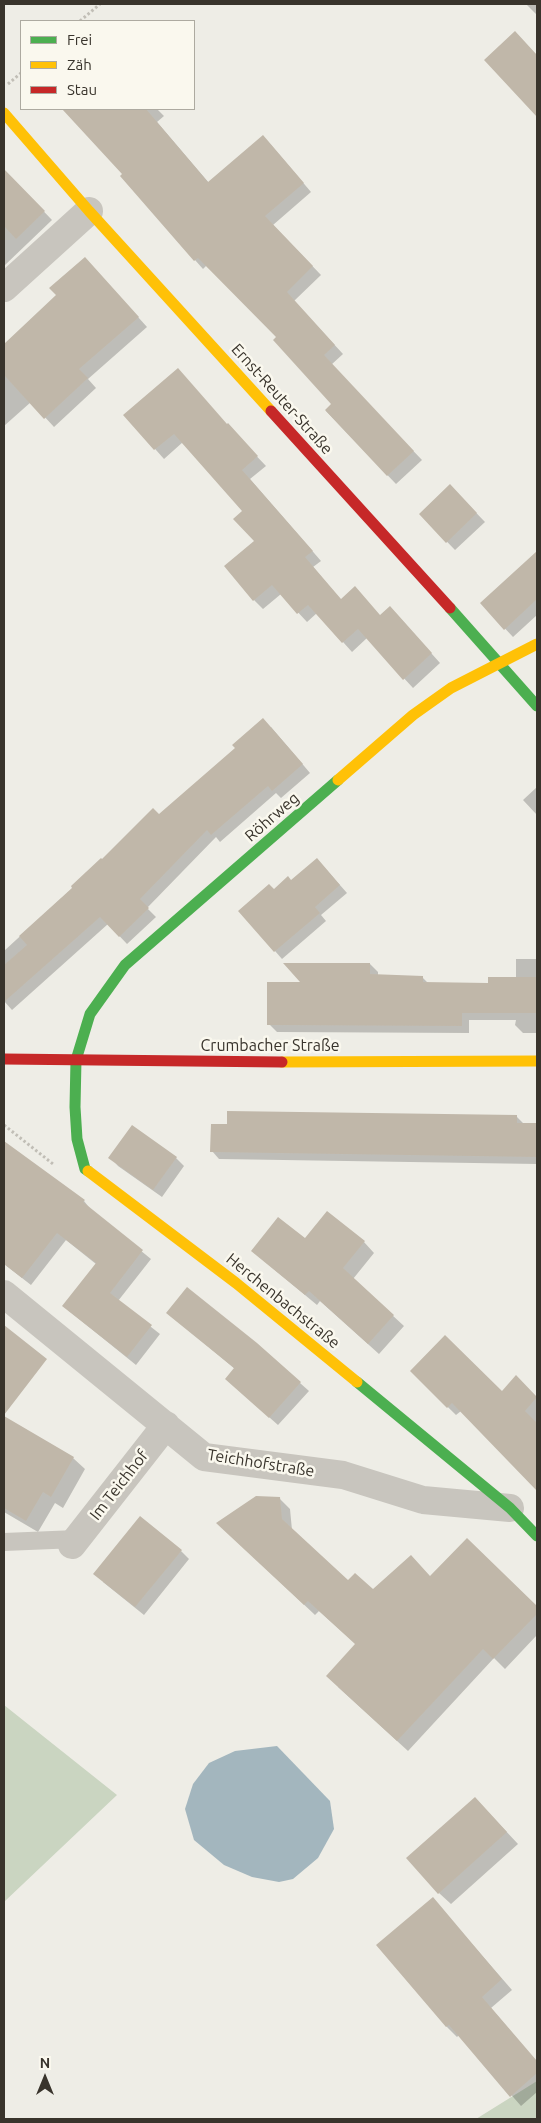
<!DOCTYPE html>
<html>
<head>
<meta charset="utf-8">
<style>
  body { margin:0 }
  #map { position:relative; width:541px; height:2123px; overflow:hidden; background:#eeede6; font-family:Ubuntu,sans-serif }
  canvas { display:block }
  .frame { position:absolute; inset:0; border:5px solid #39342c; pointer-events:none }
  .legend { position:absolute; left:20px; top:20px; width:175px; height:90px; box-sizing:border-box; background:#faf8ee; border:1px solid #adaaa0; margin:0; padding:6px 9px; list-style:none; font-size:15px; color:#39342c }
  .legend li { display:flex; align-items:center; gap:10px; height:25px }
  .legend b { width:25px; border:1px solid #adaaa0 }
  .north { position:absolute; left:20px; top:2053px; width:50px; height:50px; -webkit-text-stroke:4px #faf8ee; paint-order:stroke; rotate:0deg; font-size:14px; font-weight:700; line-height:20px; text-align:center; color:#39342c }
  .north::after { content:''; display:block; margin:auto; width:18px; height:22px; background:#39342c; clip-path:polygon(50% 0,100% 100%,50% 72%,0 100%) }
</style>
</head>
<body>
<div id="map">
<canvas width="541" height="2123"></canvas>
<div class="frame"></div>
<ul class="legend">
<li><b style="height:6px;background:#4caf50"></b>Frei</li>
<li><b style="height:6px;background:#ffc107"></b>Zäh</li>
<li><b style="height:6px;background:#c62828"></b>Stau</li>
</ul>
<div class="north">N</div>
</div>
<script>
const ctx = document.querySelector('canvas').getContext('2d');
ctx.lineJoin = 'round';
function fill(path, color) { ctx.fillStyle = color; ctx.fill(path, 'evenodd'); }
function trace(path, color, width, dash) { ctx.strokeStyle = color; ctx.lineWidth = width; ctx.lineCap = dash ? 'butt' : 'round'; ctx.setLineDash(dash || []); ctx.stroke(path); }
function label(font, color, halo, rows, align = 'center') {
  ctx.font = font + ' Ubuntu,sans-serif'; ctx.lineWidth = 5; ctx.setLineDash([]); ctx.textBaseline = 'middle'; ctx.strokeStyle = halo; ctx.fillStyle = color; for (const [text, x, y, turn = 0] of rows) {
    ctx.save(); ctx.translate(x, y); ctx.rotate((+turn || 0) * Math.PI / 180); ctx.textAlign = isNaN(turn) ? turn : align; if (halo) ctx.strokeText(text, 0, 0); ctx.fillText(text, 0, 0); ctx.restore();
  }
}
fill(new Path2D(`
  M4,1705L117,1795L4,1902Z
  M537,2081V2119H476Z`), '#cad5c1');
fill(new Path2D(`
  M277,1746L330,1801L334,1829L318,1858L293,1879L279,1882L252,1877L224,1865L194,1840L185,1809L193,1784L209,1763L235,1751Z`), '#a3b6be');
fill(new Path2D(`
  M526,4H537V16V15Z
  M523,41L537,56V115L486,60Z
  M63,109H157L164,116L157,122L209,183L271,145L311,192L273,225L321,275L294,301L343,354L331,365L422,460L396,484L326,411L333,404L277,337L207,265L203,269L195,260L122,176L124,175Z
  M4,170L52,220L4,266Z
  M85,258L147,327L88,379L96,388L54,427L31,402L4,426V346L58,295Z
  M125,415L227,425L266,466L250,479L321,561L313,567L341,600L381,616L399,617L440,663L413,688L367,638L352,652L317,613L307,622L281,594L263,609L254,600L256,542L244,511L183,442L164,459Z
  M458,494L485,522L455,550L420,514Z
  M537,552V615L513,637L481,603Z
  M271,727L310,773L281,798L276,793L220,842L216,837L147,908L156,917L127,944L108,924L12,1010L4,1001V951L102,861Z
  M537,787V815L523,800Z
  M324,867L347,893L321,915L326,921L282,959L240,911L291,881Z
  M516,959H537V1033H523L515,1025L516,1020H469V1033L277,1032L269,1024L303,983L370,964L378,972V976L422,977L429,984H489L516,978Z
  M517,1117L524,1124H537V1164L219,1159L212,1151Z
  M4,1142L84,1201L92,1211L151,1259L118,1301L160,1334L136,1365L63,1306L96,1264L66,1240L31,1285L4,1264Z
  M110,1157L176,1158L184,1166L162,1197L118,1166Z
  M305,1240L364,1242L374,1253L353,1279L404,1326L379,1354L320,1301L317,1305L252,1251Z
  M167,1312L300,1383L309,1391L278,1425L235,1387V1369Z
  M411,1371L502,1392L516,1377L537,1398V1489L461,1411L456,1415Z
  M4,1418L73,1458L85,1469L63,1508L55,1503L38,1532L4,1512V1480L6,1476L4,1474Z
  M279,1498L290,1509L292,1530L349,1582L373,1591L431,1577L467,1540L537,1608V1635L505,1669L494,1658L408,1751L338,1687L357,1645L319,1611L315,1615L229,1534Z
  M181,1551L189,1559L144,1615L103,1582Z
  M475,1798L518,1844L451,1904L439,1893Z
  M433,1899L512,1990L491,2008L537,2062V2092L521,2106L459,2035L457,2037L447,2027L378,1945Z`), '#0003');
fill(new Path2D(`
  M515,31L537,55V117L484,60Z
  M62,109H146L208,182L263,135L304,183L265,216L313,266L287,292L335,345L324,355L414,451L387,476L325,410L331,404L273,340L276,337L198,258L194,261L120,176L122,174Z
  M4,169L45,211L16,239L4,226Z
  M85,257L139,317L79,369L88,378L44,419L4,375V344L56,295L49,288Z
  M178,368L227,424L228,423L258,456L242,470L313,551L305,557L341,599L355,586L380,615L390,606L432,653L403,680L358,629L342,643L308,605L297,614L272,585L253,601L224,566L254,541L233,519L242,511L174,434L154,450L123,415Z
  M450,484L477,513L446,543L419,514Z
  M537,551V599L504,630L480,603Z
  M263,718L303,764L272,791L268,786L211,835L207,830L140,899L149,908L119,937L100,917L4,1002V965L27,945L19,936L72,888L71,886L101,858L102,859L153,808L159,814L235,748L232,745Z
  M317,858L340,885L315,907L320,913L274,952L238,911L269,884L274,889L288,876L291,880Z
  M283,963H370V974L423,976V982L488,983V977H537V1013H462V1026L267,1025V982H300Z
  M227,1111L517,1115V1123H537V1157L210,1152L211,1124H227Z
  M132,1125L177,1157L153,1190L108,1158Z
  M4,1141L85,1200L83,1202L143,1250L110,1293L152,1325L127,1357L62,1306L96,1263L57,1233L22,1278L4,1264Z
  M327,1211L365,1241L343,1268L394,1315L368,1344L309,1291L305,1295L251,1251L278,1217L305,1238Z
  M187,1287L257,1343L301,1382L269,1418L225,1379L234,1368L166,1313Z
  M4,1325L47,1359L4,1415Z
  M445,1335L502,1391L516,1375L537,1397L525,1411L537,1423V1491L452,1403L447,1408L410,1371Z
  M4,1416L74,1457L51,1497L43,1492L26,1521L4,1508Z
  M256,1496L280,1497L282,1519L348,1580L355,1573L373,1589L411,1555L430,1576L467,1538L537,1606V1614L493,1659L483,1649L397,1741L326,1676L355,1644L308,1601L304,1605L216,1523Z
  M140,1516L182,1550L135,1607L93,1574Z
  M475,1797L507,1832L438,1894L406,1858Z
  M433,1897L502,1979L482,1997L537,2061V2073L510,2097L449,2025L446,2027L376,1945Z`), '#c0b7a9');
trace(new Path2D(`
  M80,21L100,4
  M8,84L21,73
  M4,1125L53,1164`), '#c1beb6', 3, [2.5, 2.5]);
trace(new Path2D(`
  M4,1542L77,1539`), '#c8c5be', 18);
trace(new Path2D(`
  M4,288L89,211
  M4,1294L204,1457L343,1475L423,1500L510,1508
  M72,1545L166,1425`), '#c8c5be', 28);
trace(new Path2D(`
  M450,608L537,706
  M88,1171L85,1169L77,1139L75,1107L76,1060L90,1014L125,965L338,780
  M357,1382L510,1508L537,1536`), '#4caf50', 11);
trace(new Path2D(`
  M4,113L89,211L271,411
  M338,780L413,715L451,688L537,644
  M282,1062L537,1061
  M88,1171L236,1283L357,1382`), '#ffc107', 11);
trace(new Path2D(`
  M271,411L450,608
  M4,1059L282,1062`), '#c62828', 11);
label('16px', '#39342c', '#faf8ee', [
  ["Ernst-Reuter-Straße",282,399,48],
  ["Röhrweg",272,817,-41],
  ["Crumbacher Straße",270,1046],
  ["Herchenbachstraße",283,1301,39],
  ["Teichhofstraße",261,1463,9],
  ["Im Teichhof",119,1485,-52]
]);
</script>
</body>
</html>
